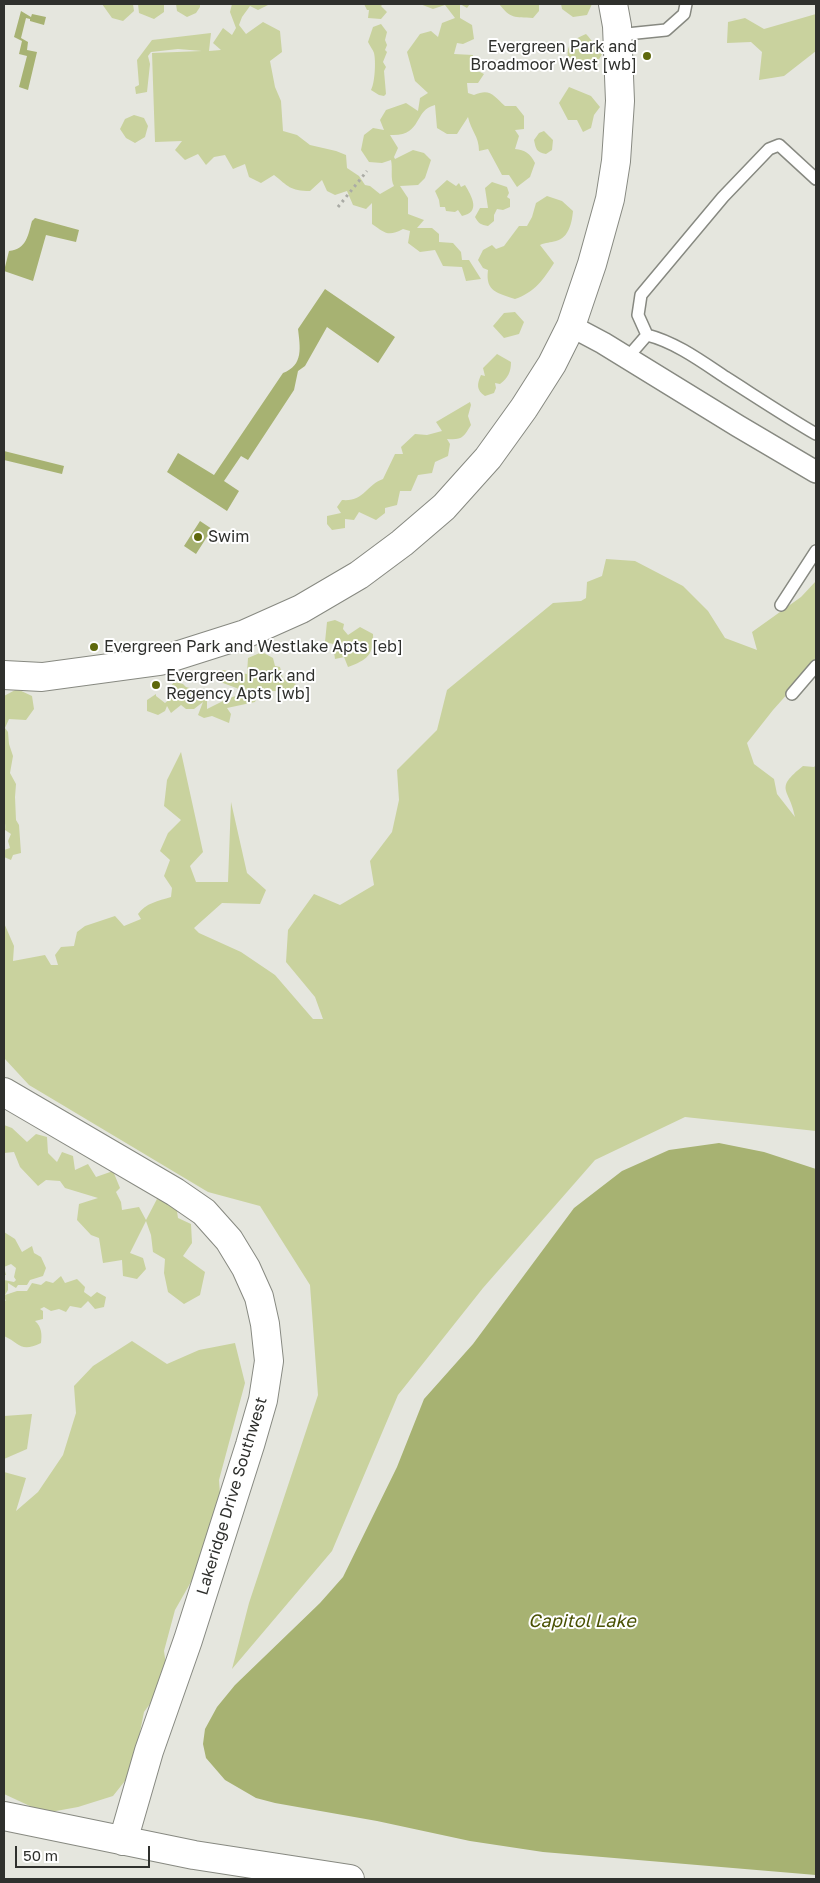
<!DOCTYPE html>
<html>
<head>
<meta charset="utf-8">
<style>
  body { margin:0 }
  #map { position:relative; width:820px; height:1883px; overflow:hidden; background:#e5e6de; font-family:"Golos Text",sans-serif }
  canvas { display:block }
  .frame { position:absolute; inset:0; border:5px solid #2f302d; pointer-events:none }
  .scale { position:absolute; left:15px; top:1846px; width:135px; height:22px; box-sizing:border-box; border:2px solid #2f302d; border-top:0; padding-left:6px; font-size:15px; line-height:18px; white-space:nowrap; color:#2f302d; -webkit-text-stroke:4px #fff; paint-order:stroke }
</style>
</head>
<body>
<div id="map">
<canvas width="820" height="1883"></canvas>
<div class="frame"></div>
<div class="scale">50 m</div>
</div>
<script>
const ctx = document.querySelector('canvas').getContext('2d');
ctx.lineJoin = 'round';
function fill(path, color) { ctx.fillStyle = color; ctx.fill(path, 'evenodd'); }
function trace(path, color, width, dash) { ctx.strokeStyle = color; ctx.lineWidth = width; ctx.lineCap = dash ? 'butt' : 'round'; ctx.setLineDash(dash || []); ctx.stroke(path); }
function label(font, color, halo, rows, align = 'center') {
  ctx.font = font + ' "Golos Text",sans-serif'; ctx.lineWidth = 4; ctx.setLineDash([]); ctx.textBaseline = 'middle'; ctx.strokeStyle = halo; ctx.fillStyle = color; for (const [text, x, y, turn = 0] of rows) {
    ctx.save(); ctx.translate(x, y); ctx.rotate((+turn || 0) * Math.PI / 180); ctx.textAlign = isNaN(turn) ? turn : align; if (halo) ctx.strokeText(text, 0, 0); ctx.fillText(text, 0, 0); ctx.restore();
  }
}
fill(new Path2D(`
  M102,4H133L134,11L123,21L112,18Z
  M138,4H164V12L154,19L139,13Z
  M176,4H200V7L196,13L187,17L177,11Z
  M232,4H270L258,10L250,6L242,17L239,25L246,34L263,22L280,31L282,52L270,61L275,87L281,101L283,131L297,135L310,145L336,151L346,155L347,168L359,176L365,185L370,186L380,194L394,186C390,179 393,168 391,160L382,163L369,162L361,150L364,135L373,128L384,130L380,120L386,110L406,103L418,111L420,98L428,93L415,81L407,52L420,34L431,31L438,37L442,23L455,18L445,5L433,9L420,4H470L467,8L460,4V18L472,25L474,39L463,44L457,43L454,54L473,55L474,69L484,74L478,83H467L468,93L474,95C490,88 493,95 505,106H516L524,116V129L515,130L519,136L515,149C525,150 530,153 535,163L530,177L517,187L509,175H502L488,149L479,151C479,136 471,131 468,117L457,134H447L437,128L435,105C413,110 423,137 390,135L398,148L394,157L395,159L413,150L424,153L431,160L425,178L418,185L400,186L408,198V214L424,220L417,228H432L439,234V242L453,243L461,252L462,260H469L481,279L466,281L462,267L443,266L435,250L420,252L408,243L410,231L403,229C388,237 385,233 372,224V203L366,209L353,205L347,191L335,195L327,191L322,180L310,191C290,191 288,186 274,175L261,183L249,177L245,164L233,169L225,155L214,157L206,165L198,154L185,160L175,150L182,141L155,142L152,53L202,51L178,49L151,52L148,56L150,64L147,92L136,94L135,87L139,85L137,60L152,40L211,33L209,51L221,50L213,43L223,28L232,35L236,28L230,12Z
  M364,4H383L381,6L387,12L381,19L368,18L369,10H367Z
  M499,4H539V11L533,18C514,17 511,19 499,4Z
  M561,4H592L587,15L573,17L562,9Z
  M816,14V51L784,76L759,80L762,52L751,42L727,43L728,22L745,18L764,29Z
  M381,24L387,32L385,40L387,45L385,50L387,52L383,62L386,67L384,71L386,94L384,96L379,95L371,90C375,83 376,61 374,53C373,50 370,46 368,42L373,27Z
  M586,34C592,40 595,47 602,54L597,63L584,71L569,64C565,46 570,41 586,34Z
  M569,87L591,96L600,107L594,115L591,128L583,132L577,120H568L559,103Z
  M134,115L144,118L148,126L145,137L135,143L126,138L120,129L125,119Z
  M544,131L553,140L552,150L546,154C536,152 536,149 534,140L539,133Z
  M447,180L456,186L459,183L461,187L465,185C472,197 481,212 462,216L458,210L455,212L446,211L445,207H440L439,200L435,191Z
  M492,182L507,187L509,193L507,197L510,199V207L503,210L497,209L494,215V221L488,226C481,225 478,223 475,217L480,208H488L485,188Z
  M547,196L562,201L573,211C572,222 569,238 556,241C550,243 546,242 540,245L554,263C543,280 535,292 515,299C498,293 485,292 488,270L483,268L478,260L483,250L492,245L496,249L504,246L519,226H527L532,217L536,203Z
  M515,312L524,322L519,334L504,338L493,326L504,313Z
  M497,354L511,362C511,372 508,378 500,384L495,383L496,388L494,393L485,396C476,390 477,384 481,375L485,376L483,368Z
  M470,402L471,405L468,416L471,425C463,438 462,440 447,439L450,444L448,456L435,462L432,473L418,475L411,491H400L397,505L385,508V513L376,520L359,512L354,520L345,519V528L332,530L327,524V516L341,513L337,507L342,500C364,502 366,485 383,479L395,454H403L401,447L415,434L427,435L442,431L436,422Z
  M606,559L635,561L683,586L708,611L725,638L757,650L752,632L801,597L816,581V662L773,710L747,743L754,764L774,779L777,794L795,817C790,788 773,790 803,766L814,767L816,765V1131L685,1117L595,1160L483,1288L398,1395L332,1551L232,1669L249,1603L318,1395L310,1285L260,1206L208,1192L29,1085L4,1058V923L14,946L13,961L45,955L51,965H58L55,955L61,947L74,946L77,932L85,926L115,916L124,926L141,919L138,914C146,903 158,901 171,897L172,888L164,876L170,860L160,851L168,833L181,820L164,806L167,780L181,752L203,852L190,866L196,882H228L231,802L247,873L266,890L260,904L222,903L194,928L199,933L241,952L275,975L313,1019H323L315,997L286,962L288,930L314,894L340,905L374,885L370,861L392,832L399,800L397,770L437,730L447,690L553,603L581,601L586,598L587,582L602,576Z
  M335,620L344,624L343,629L348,635L360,627L373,634C374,655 367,660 348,667L344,657L335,659L334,652L337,645L325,642L327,622Z
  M262,652L273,658L275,666L280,667L283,679L296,684L288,693C278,690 270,692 260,690L255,702L227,708L231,714L229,723L212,716L204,718L198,715L203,702L194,709H186L181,705L171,713L167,706L165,711L158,715L147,711V700L156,694V696L165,703L171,698L167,691L174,682L183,684L186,687L207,692V709L229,698L243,694L239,689L215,680L222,670L247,674L248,658Z
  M17,689L32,696L34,709L26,720L9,719L5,728L8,732L9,744L13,756L10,773L16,784L15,797L16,820L19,825L21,853L13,855L11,860L4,857V850L10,848L8,841L11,834L5,830C6,825 4,819 4,813C5,804 5,802 4,793V696Z
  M4,1125L12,1128L27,1142L36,1134L47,1137L48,1153L57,1162L62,1152L73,1156L75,1170L88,1164L96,1177L113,1171L120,1188L116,1192L121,1202L122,1210L139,1207L146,1220L157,1199L176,1205L178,1218L191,1224L192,1243L183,1256L205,1272L200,1295L184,1304L168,1292L164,1273L165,1259L153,1252L151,1235L146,1221L130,1253L143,1258L146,1269L137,1279L123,1276L122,1260L103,1263L99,1238L91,1235L77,1220L79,1204L98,1198L65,1188L60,1181L46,1180L38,1186L20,1167L14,1152L4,1153Z
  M4,1232L15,1239L22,1252L32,1246L34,1253L41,1257L46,1268L43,1276L30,1280L27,1285H18L16,1288L8,1283V1290L5,1295L17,1291H27L32,1283L41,1285L46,1281L53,1283L61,1276L65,1283L77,1279L85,1287L84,1292L91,1297L97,1292L106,1297L104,1307L95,1309L88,1301L81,1308L70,1306L66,1312L59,1309L51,1311L44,1307L40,1309L43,1311V1319L35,1321C42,1327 42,1335 41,1343C20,1353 20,1343 4,1336V1302L6,1300L4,1299V1280L14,1282L16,1280L14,1277L16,1268L11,1264L4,1267L6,1275H4Z
  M132,1341L167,1364L199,1350L235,1343L245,1383L219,1480L221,1508L200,1566L175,1610L164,1651L168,1679L144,1712L132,1772L113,1796L78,1807L45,1813L4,1794V1472L26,1478L16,1511L38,1492L63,1455L76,1413L74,1386L93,1366Z
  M32,1414L27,1449L4,1459V1416Z`), '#c9d29e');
fill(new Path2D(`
  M21,11L31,17L32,14L46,17L44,25L30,21V19L26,18L21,38L28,42L27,50L37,52L28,90L19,87L27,56L19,54L22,41L14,37Z
  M35,218L79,230L76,242L46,235L33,281L4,271L9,251C27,249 28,235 32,221Z
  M325,289L395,337L378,363L327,327L305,366L298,371L294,390L248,460L241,456L224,481L239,491L227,511L167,472L178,453L214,475L283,373C304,365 300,347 298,329Z
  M4,451L64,466L62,474L4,460Z
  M200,521L212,529L196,554L184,546Z
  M719,1143L764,1152L816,1169V1875L543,1852L470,1841L377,1821L275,1803L256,1798L225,1780L206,1758L203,1744L205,1729L217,1707L235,1685L320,1603L343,1577L397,1467L424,1399L473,1344L574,1208L622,1171L669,1150Z`), '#a7b272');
const service = new Path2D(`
  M617,35L666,30L684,14L686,4
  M647,335L638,315L641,295L723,197L769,149L779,145L816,179
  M627,358L647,335C675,342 701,361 725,377C755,396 785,416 816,434
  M781,605L816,551
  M792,694L816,666`);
const minor = new Path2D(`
  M571,326L603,343L738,426L816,472`);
const tertiary = new Path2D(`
  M4,675L42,677L160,661L245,634L301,609L359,575L402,543L444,507L488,458L524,408L552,364L571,326L592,264L610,199L616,161L620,101L617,26L613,4
  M4,1092L175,1192L204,1212L229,1240L246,1268L259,1297L265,1324L269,1361L263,1400L250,1445L188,1640L149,1751L123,1841
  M4,1816L194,1855L350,1879`);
trace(service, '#878981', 14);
trace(minor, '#878981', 24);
trace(tertiary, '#878981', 30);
trace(new Path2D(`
  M338,207L367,171`), '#aaaba5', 3, [2.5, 4]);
trace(service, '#fff', 11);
trace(minor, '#fff', 21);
trace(tertiary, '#fff', 28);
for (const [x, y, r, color] of [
  [647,56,5,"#5e680c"],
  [198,537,5,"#5e680c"],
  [94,647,5,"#5e680c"],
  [156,685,5,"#5e680c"]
]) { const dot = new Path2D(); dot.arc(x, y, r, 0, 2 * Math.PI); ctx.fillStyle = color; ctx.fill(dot); trace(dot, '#fff', 2); }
label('16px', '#2f302d', '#fff', [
  ["Evergreen Park and",637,47,"right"],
  ["Broadmoor West [wb]",637,65,"right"],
  ["Swim",208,537],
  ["Evergreen Park and Westlake Apts [eb]",104,647],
  ["Evergreen Park and",166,676],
  ["Regency Apts [wb]",166,694]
], 'left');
label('16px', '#2f302d', '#fff', [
  ["Lakeridge Drive Southwest",232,1496,-73]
]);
label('italic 18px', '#495103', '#fff', [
  ["Capitol Lake",582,1621]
]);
</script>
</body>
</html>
